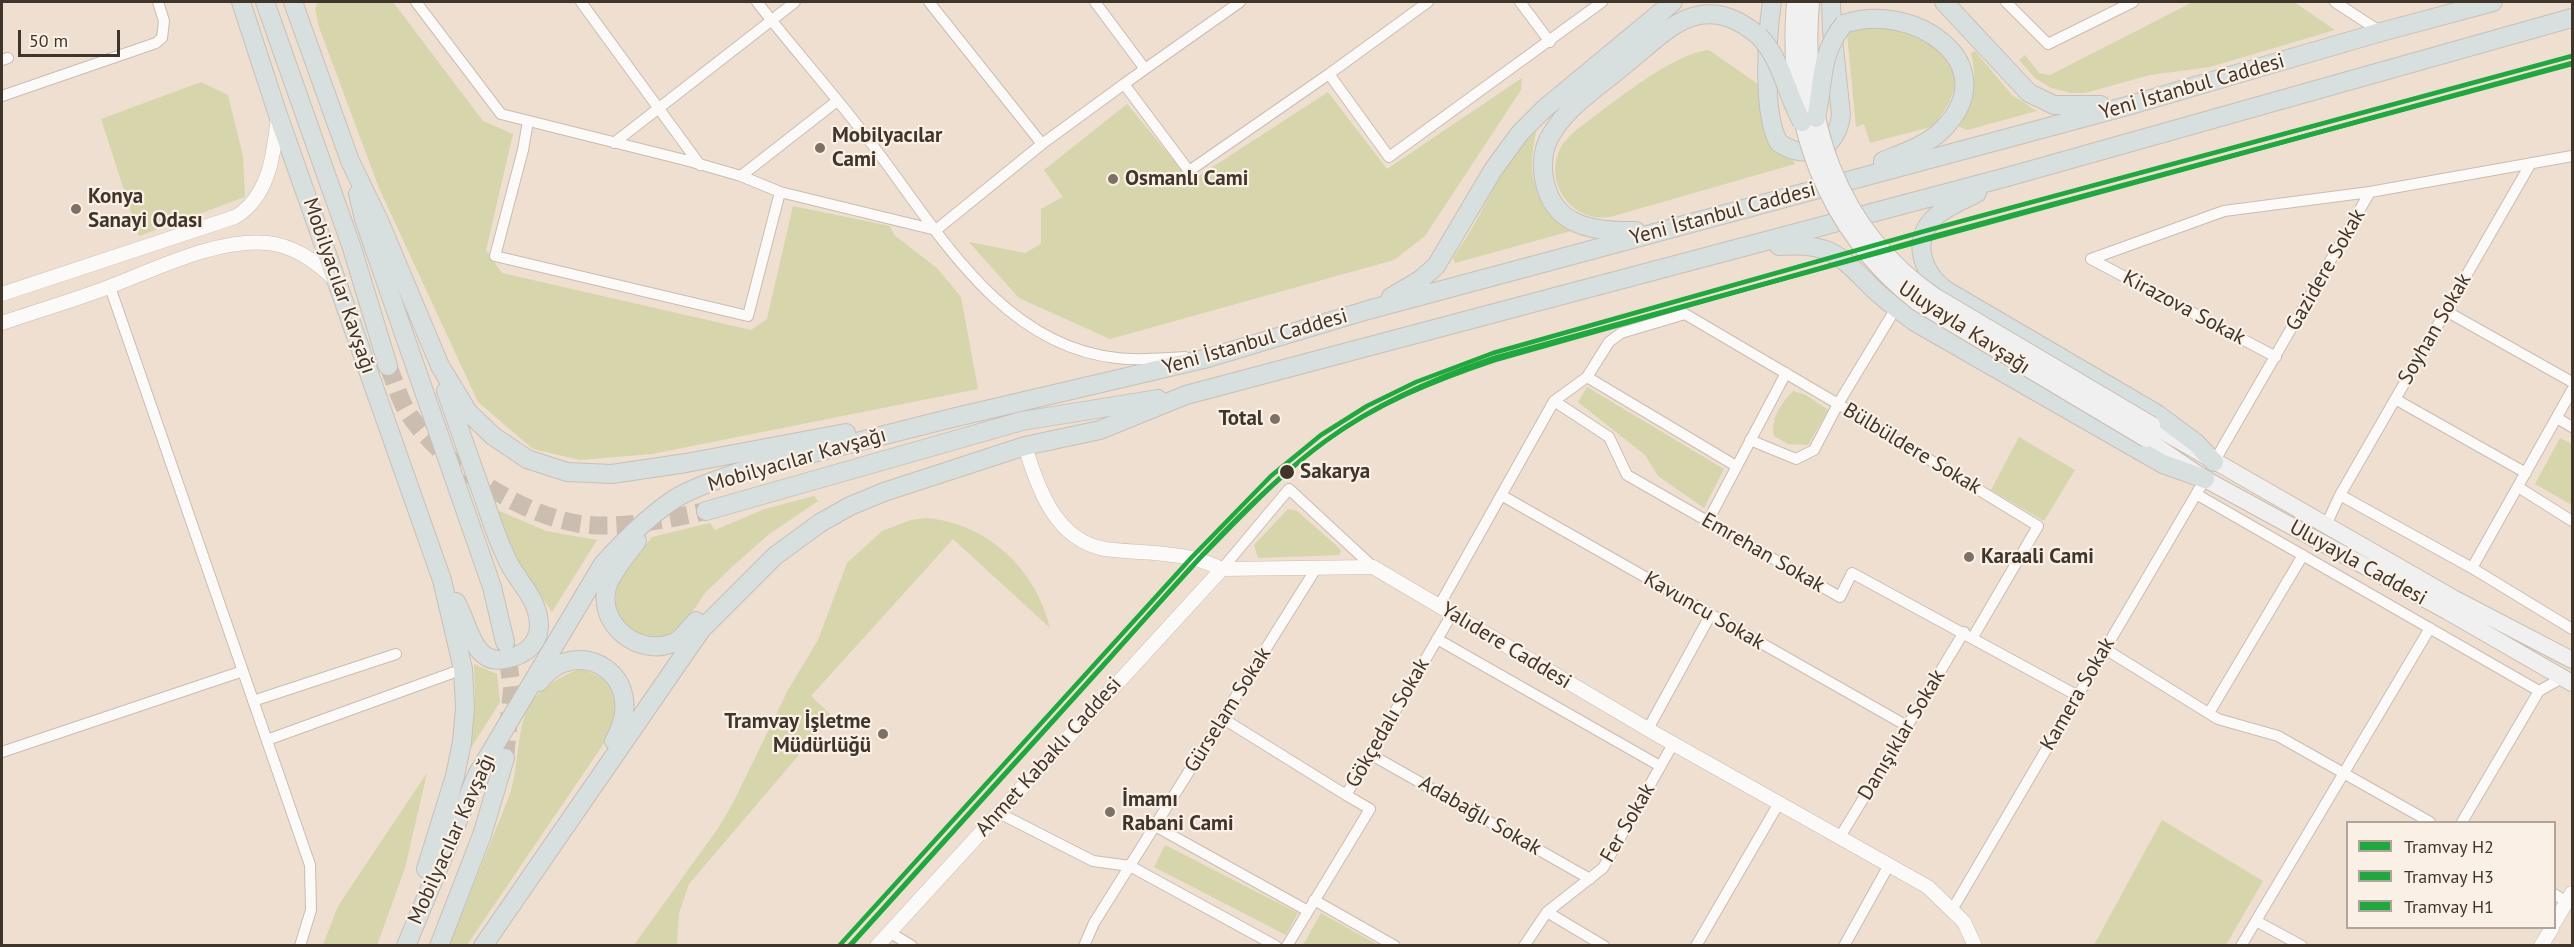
<!DOCTYPE html>
<html>
<head>
<meta charset="utf-8">
<style>
  body { margin:0 }
  #map { position:relative; width:2574px; height:947px; overflow:hidden; background:#eedfd0; font-family:"PT Sans",sans-serif }
  canvas { display:block }
  .frame { position:absolute; inset:0; border:3px solid #40352a; pointer-events:none }
  .legend { position:absolute; left:2346px; top:821px; width:210px; height:108px; box-sizing:border-box; background:#fbf0e5; border:2px solid #b0a59a; margin:0; padding:8px 10px; list-style:none; font-size:18px; color:#40352a }
  .legend li { display:flex; align-items:center; gap:12px; height:30px }
  .legend b { width:30px; border:2px solid #b0a59a }
  .scale { position:absolute; left:18px; top:30px; width:102px; height:27px; box-sizing:border-box; border:3px solid #40352a; border-top:0; padding-left:8px; font-size:18px; line-height:21px; white-space:nowrap; color:#40352a; -webkit-text-stroke:4px #fbf0e5; paint-order:stroke }
</style>
</head>
<body>
<div id="map">
<canvas width="2574" height="947"></canvas>
<div class="frame"></div>
<ul class="legend">
<li><b style="height:8px;background:#21a73f"></b>Tramvay H2</li>
<li><b style="height:8px;background:#21a73f"></b>Tramvay H3</li>
<li><b style="height:8px;background:#21a73f"></b>Tramvay H1</li>
</ul>
<div class="scale">50 m</div>
</div>
<script>
const ctx = document.querySelector('canvas').getContext('2d');
ctx.lineJoin = 'round';
function fill(path, color) { ctx.fillStyle = color; ctx.fill(path, 'evenodd'); }
function trace(path, color, width, dash) { ctx.strokeStyle = color; ctx.lineWidth = width; ctx.lineCap = dash ? 'butt' : 'round'; ctx.setLineDash(dash || []); ctx.stroke(path); }
function label(font, color, halo, rows, align = 'center') {
  ctx.font = font + ' "PT Sans",sans-serif'; ctx.lineWidth = 4.5; ctx.setLineDash([]); ctx.textBaseline = 'middle'; ctx.strokeStyle = halo; ctx.fillStyle = color; for (const [text, x, y, turn = 0] of rows) {
    ctx.save(); ctx.translate(x, y); ctx.rotate((+turn || 0) * Math.PI / 180); ctx.textAlign = isNaN(turn) ? turn : align; if (halo) ctx.strokeText(text, 0, 0); ctx.fillText(text, 0, 0); ctx.restore();
  }
}
fill(new Path2D(`
  M318,2H393L483,121L513,134L486,250L502,273L751,330L767,319L793,206L890,226L894,235L937,268L961,297L978,389L652,454L580,460L533,449L478,402L379,188L319,27L315,9Z
  M2193,2H2294L2335,30L2210,67L2150,75L2085,93H2071L2051,88L2035,78L2019,60L2025,55L2039,73L2050,75Z
  M1900,13L1927,23L1937,32L1956,78L1954,90L1949,103L1934,126L1870,143L1864,124L1856,127L1847,34L1859,23Z
  M1709,50L1759,85C1761,115 1759,150 1793,160L1795,164L1610,217C1573,223 1543,184 1560,149C1563,142 1570,136 1575,131C1608,107 1670,54 1709,50Z
  M1975,51L2012,95L2037,111L1967,130L1958,126C1974,103 1978,80 1971,53Z
  M1522,78L1521,90L1425,236L1394,260L1110,339L1019,298L969,242L1025,253L1041,244V209L1063,197L1044,170L1127,104L1191,181L1328,92L1387,169Z
  M201,82L228,95L243,156L245,197L139,236L101,119Z
  M1533,132H1536C1525,184 1536,195 1571,231L1455,263L1453,258C1462,244 1472,229 1480,214C1495,186 1507,152 1533,132Z
  M1587,387L1724,469L1704,508L1658,476L1645,455L1578,402Z
  M1793,391L1806,395L1828,410L1808,445L1788,444L1774,436C1771,417 1780,405 1793,391Z
  M2019,437L2075,470L2044,521L1991,490Z
  M2560,438L2572,444V505L2535,484Z
  M814,496L818,501L768,535L733,566L705,593L679,632L655,639L637,636L619,622L615,606L617,584L652,537L710,523L715,530L765,509Z
  M1288,509L1297,511L1338,547L1341,551L1339,555L1258,558L1254,545Z
  M497,510L546,531L597,540L552,612L515,557Z
  M926,518C987,523 1036,569 1050,628L953,539L811,696L832,716L689,884L679,913L677,945H634L719,827L734,801L788,690L818,640L847,563L882,531L911,520Z
  M474,664L497,674L500,702L469,751L475,707Z
  M582,669C617,682 619,692 615,727L467,945L449,946L510,794C518,767 517,739 525,714C531,694 563,673 582,669Z
  M427,773L405,868L377,945H323L338,906Z
  M2162,820L2263,881L2226,945H2094Z
  M1165,845L1298,913L1286,935L1154,867Z
  M1321,913L1378,945H1303Z`), '#d6d5ac');
trace(new Path2D(`
  M388,366C394,379 398,395 405,408C437,462 526,520 589,525C628,528 668,519 706,511
  M505,758L512,690L506,644`), '#cbbdaf', 18, [18, 9]);
const minor = new Path2D(`
  M416,2L501,114L689,161L741,176L780,192L936,230
  M581,2L700,165
  M757,2C795,51 837,97 874,147C938,231 1001,346 1117,358C1139,361 1163,358 1185,357
  M929,2L1042,144
  M1095,2L1145,69L1124,84
  M1520,2L1550,42
  M2006,2L2048,44L2133,2
  M2335,2L2381,32
  M2,60L8,58
  M1145,69L1240,2
  M1329,74L1428,2
  M2,96L156,43L162,38L164,21L158,2
  M528,121L523,150L495,256L748,316L780,192
  M614,143L795,2
  M741,176L837,101
  M936,230L1042,144L1124,84L1189,171L1329,74L1389,157L1602,2
  M2091,259L2224,211L2370,192
  M2091,259L2276,357
  M110,287L310,865L311,910L300,946
  M2446,311L2572,382
  M1587,377L1609,342L1621,333L1685,314L1838,404L2038,526L1973,637
  M2395,399L2526,473
  M1554,401L1609,437L1627,475L1840,597L1852,573L2078,696
  M2557,418L2572,427
  M1750,440L1796,459L1814,450L1838,404L1896,308
  M2214,462L2370,192L2572,156
  M2518,487L2572,521
  M2196,494L2539,691
  M1501,495L1907,726
  M2340,495L2531,163
  M1708,521L1786,373
  M2326,525L2340,495L2472,568L2572,629
  M2472,568L2572,390
  M1222,569L1289,489L1373,567
  M1439,606L1554,401L1587,377L1736,466
  M1437,639L1660,766
  M2105,649L2218,719L2278,736L2430,822
  M253,701L396,654
  M2209,713L2303,555
  M1222,718L1346,795
  M1648,729L1711,614
  M267,740L463,669
  M2,752L243,671
  M1370,754L1590,879
  M999,813L1093,861L1130,866L1276,946
  M2462,822L2539,691L2562,678
  M1155,826L1308,911
  M1840,837L1964,632
  M2554,894L2567,902
  M1314,900L1395,946
  M1952,910L2205,479
  M1547,912L1604,946
  M2256,921L2302,946
  M889,932L912,946
  M1084,946L1094,923L1317,567
  M1287,946L1370,809L1346,795L1452,614
  M1524,946L1547,912L1603,868L1673,744
  M1696,946L1779,803
  M1844,946L1889,865
  M2241,946L2430,628`);
const tertiary = new Path2D(`
  M2,294L235,217C269,197 274,154 278,117
  M2,323C36,311 72,301 106,288C154,270 216,238 268,243C294,246 318,263 335,280
  M1025,446C1038,488 1055,540 1105,549C1122,551 1139,552 1155,553C1182,556 1197,557 1222,569L1373,567L1656,734L1928,887L1964,922L1975,946
  M2554,923L2572,893
  M877,946L1222,569
  M2541,946L2552,928`);
const secondary = new Path2D(`
  M2152,425L2453,598L2572,660
  M2146,439L2205,479L2447,611L2572,683`);
const trunk = new Path2D(`
  M241,2L278,115L442,580L463,669L465,707L462,742L455,776L426,869
  M265,2L352,248L388,366
  M293,2L350,161L380,223L440,366L468,412L493,436L527,459L567,472L612,474L686,463L846,433
  M1772,2C1767,35 1762,115 1779,143C1808,162 1838,149 1841,114L1832,30L1831,2
  M1944,2L2029,93L2054,105H2101
  M1844,24C1910,0 2007,62 1944,128C1928,145 1903,153 1883,161
  M1977,193C1963,200 1948,206 1936,216C1910,240 1922,273 1947,291L2157,414L2196,443L2214,462
  M358,194L364,219L492,587L505,642
  M1636,231C1594,232 1552,227 1544,178C1541,161 1544,144 1554,130C1571,103 1604,83 1628,62C1650,45 1672,20 1700,15C1723,11 1742,22 1759,36
  M1779,246C1835,242 1841,258 1878,293C1890,304 1903,313 1915,322L2163,464L2205,479
  M1391,297L1420,280L1436,266L1493,170L1520,133L1544,109L1673,2
  M446,391C459,427 471,463 484,499C492,522 499,546 511,567C523,587 540,603 539,628C537,647 522,656 505,659C472,666 468,621 456,602
  M706,511L1022,421L1158,399
  M637,541C627,555 612,571 607,587C597,625 639,657 673,643C682,640 690,627 696,621
  M539,682C577,631 652,676 614,741
  M406,946L477,775L603,564C623,542 651,514 676,498C696,486 720,479 742,471L952,418L1208,358L1368,310L2127,106L2381,32L2493,2
  M439,946L482,835L505,758
  M483,946L701,630L775,556L820,523L850,506L884,492L1025,446L1100,430L1186,395L2007,177L2572,18`);
trace(minor, '#c9bdb1', 12);
trace(tertiary, '#c9bdb1', 15);
trace(secondary, '#c9bdb1', 18);
trace(trunk, '#c7c0b8', 20);
trace(minor, '#fcfaf8', 10);
trace(tertiary, '#fcfaf8', 14);
trace(secondary, '#eff0ef', 16);
trace(trunk, '#d8dfdf', 18);
const secondaryBridge = new Path2D(`
  M1795,2C1785,119 1823,229 1918,303L2146,439
  M1811,2C1801,118 1836,229 1936,297L2152,425`);
const trunkBridge = new Path2D(`
  M1759,36C1782,60 1786,93 1802,122
  M1816,118C1824,83 1819,54 1844,24`);
trace(secondaryBridge, '#c9bdb1', 18, []);
trace(trunkBridge, '#c7c0b8', 20, []);
trace(secondaryBridge, '#eff0ef', 16);
trace(trunkBridge, '#d8dfdf', 18);
trace(new Path2D(`
  M839,946L1192,557L1271,476L1321,435L1367,406L1416,382L1493,353L1925,231L2572,56`), '#21a73f', 4.5);
trace(new Path2D(`
  M850,946C931,856 1012,767 1093,677C1164,599 1240,504 1324,442C1376,404 1435,380 1495,360L1927,238L2572,64`), '#21a73f', 4.5);
trace(new Path2D(`
  M849,946L1200,558C1241,517 1280,474 1327,440C1377,403 1435,378 1494,358L2572,63`), '#21a73f', 4.5);
for (const [x, y, r, color] of [
  [820,148,6,"#7d7064"],
  [1113,179,6,"#7d7064"],
  [76,209,6,"#7d7064"],
  [1275,419,6,"#7d7064"],
  [1287,472,8,"#40352a"],
  [1969,557,6,"#7d7064"],
  [883,734,6,"#7d7064"],
  [1110,812,6,"#7d7064"]
]) { const dot = new Path2D(); dot.arc(x, y, r, 0, 2 * Math.PI); ctx.fillStyle = color; ctx.fill(dot); trace(dot, '#fbf0e5', 2); }
label('21px', '#40352a', '#fbf0e5', [
  ["Yeni İstanbul Caddesi",2192,87,-16],
  ["Yeni İstanbul Caddesi",1723,214,-15],
  ["Gazidere Sokak",2326,270,-60],
  ["Mobilyacılar Kavşağı",339,286,71],
  ["Kirazova Sokak",2184,308,28],
  ["Uluyayla Kavşağı",1964,328,33],
  ["Soyhan Sokak",2435,329,-60],
  ["Yeni İstanbul Caddesi",1255,342,-16],
  ["Bülbüldere Sokak",1912,449,31],
  ["Mobilyacılar Kavşağı",797,460,-16],
  ["Emrehan Sokak",1763,553,30],
  ["Uluyayla Caddesi",2358,563,29],
  ["Kavuncu Sokak",1704,611,30],
  ["Yalıdere Caddesi",1506,646,31],
  ["Kamera Sokak",2078,694,-60],
  ["Gürselam Sokak",1228,710,-58],
  ["Gökçedalı Sokak",1388,723,-60],
  ["Danışıklar Sokak",1902,735,-59],
  ["Ahmet Kabaklı Caddesi",1049,757,-48],
  ["Adabağlı Sokak",1480,816,30],
  ["Fer Sokak",1628,823,-60],
  ["Mobilyacılar Kavşağı",452,839,-66]
]);
label('bold 21px', '#40352a', '#fbf0e5', [
  ["Mobilyacılar",832,136],
  ["Cami",832,160],
  ["Osmanlı Cami",1125,179],
  ["Konya",88,197],
  ["Sanayi Odası",88,221],
  ["Total",1263,419,"right"],
  ["Karaali Cami",1981,557],
  ["Tramvay İşletme",871,722,"right"],
  ["Müdürlüğü",871,746,"right"],
  ["İmamı",1122,800],
  ["Rabani Cami",1122,824]
], 'left');
label('bold 21px', '#40352a', '#fbf0e5', [
  ["Sakarya",1300,472]
], 'left');
</script>
</body>
</html>
